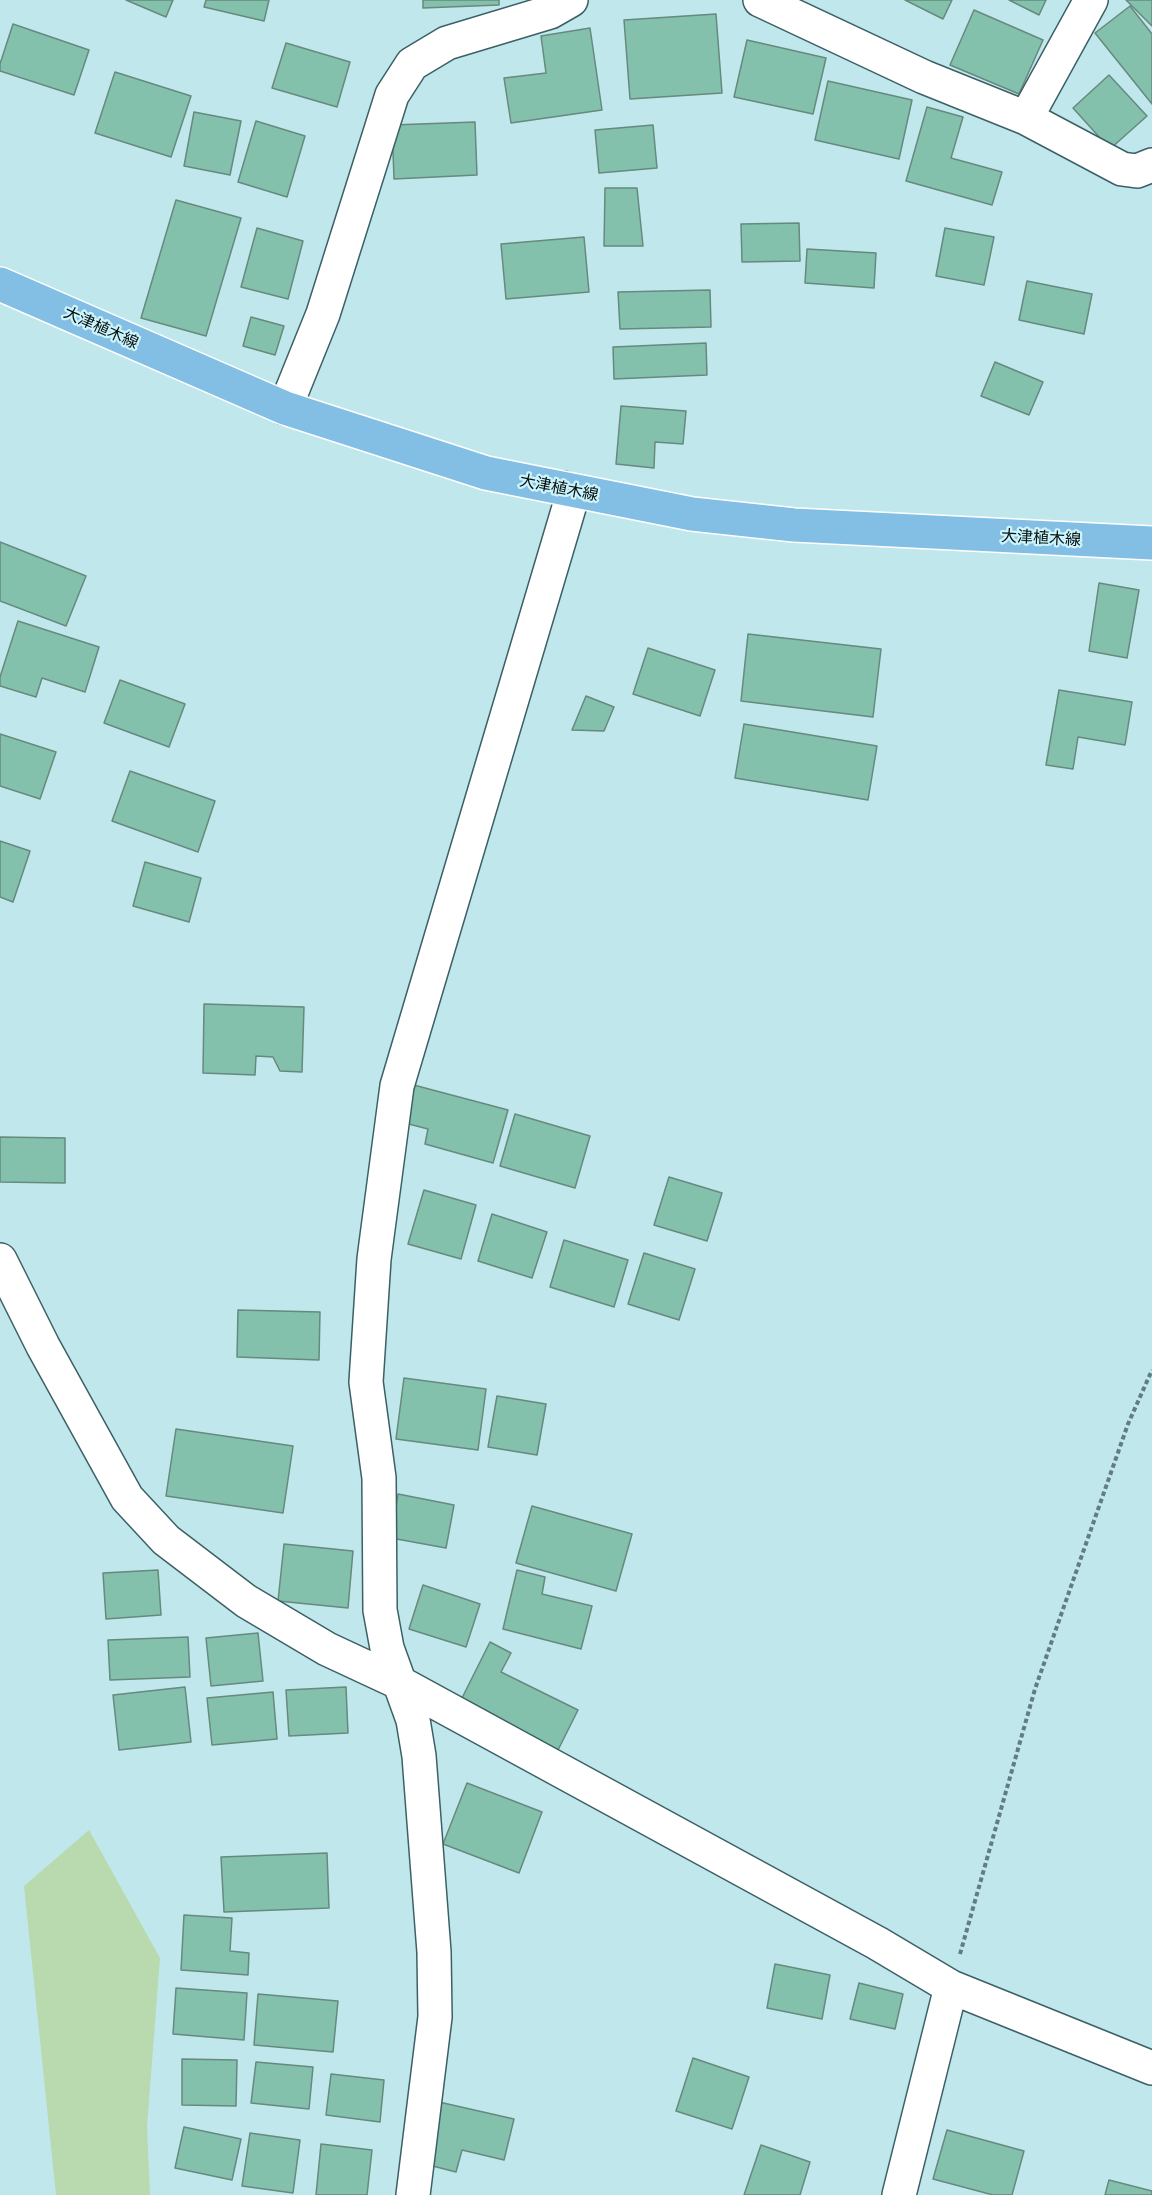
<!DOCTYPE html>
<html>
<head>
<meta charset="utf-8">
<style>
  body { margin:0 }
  canvas { display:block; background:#bfe7ec }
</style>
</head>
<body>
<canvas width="1152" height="2195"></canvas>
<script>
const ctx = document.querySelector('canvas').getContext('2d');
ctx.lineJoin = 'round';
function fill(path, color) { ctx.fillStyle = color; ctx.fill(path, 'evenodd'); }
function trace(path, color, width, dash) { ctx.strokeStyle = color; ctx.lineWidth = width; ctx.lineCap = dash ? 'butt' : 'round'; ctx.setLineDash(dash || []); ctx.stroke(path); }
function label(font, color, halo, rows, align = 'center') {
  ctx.font = font + ' "Asap Condensed","Noto Sans JP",sans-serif'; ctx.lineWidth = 4.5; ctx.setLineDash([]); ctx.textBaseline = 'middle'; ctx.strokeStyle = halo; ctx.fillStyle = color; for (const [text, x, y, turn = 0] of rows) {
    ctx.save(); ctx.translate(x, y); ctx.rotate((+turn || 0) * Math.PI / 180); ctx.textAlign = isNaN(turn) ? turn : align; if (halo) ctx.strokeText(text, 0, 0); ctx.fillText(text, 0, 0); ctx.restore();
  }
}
fill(new Path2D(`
  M89,1830L160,1958L147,2126L150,2195H56L24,1886Z`), '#b9daae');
const building = new Path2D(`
  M126,0H173L166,17Z
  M206,0H269L264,21L204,7Z
  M423,0H499V5L423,8Z
  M905,0H952L943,19Z
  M1009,0H1046L1039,15Z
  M1126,0H1152V26Z
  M1130,6L1152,34V104L1095,33Z
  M974,10L1043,40L1019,94L950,65Z
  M716,14L722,93L630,99L624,20Z
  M13,24L89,50L74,95L0,71V64Z
  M590,28L602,110L511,123L504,78L546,73L541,36Z
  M747,40L826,58L813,114L734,97Z
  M286,43L350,62L337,107L272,88Z
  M115,72L191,96L171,157L95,133Z
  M1109,75L1147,116L1110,149L1073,108Z
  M828,81L912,100L899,159L815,140Z
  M927,107L963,117L951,158L1002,172L992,205L906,181Z
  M194,112L241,121L230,175L184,166Z
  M256,121L305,136L287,197L238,182Z
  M475,122L477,175L394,179L392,125Z
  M653,125L657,168L599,173L595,130Z
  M605,188H637L643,246H604Z
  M176,200L241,218L206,336L141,318Z
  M799,223L800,261L742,262L741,224Z
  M257,228L303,241L288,299L241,287Z
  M945,228L994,237L984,285L936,276Z
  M584,237L589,292L506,299L501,244Z
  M807,249L876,253L874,288L805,283Z
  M1027,281L1092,294L1084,334L1019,320Z
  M710,290L711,327L620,329L618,292Z
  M251,317L284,326L275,355L243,346Z
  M706,343L707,375L614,379L613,347Z
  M995,362L1043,382L1029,415L981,396Z
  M621,406L686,411L683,444L655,442L654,468L616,464Z
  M0,542L86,576L66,626L0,601Z
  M1099,583L1139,590L1127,658L1089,651Z
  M18,621L99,647L85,692L42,678L36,697L0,686V677Z
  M748,634L881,649L873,717L741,701Z
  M648,648L715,670L700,716L633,694Z
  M120,680L185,704L169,747L104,723Z
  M1059,690L1132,702L1125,745L1078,737L1073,769L1046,765Z
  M586,696L614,707L604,731L572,730Z
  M744,724L877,746L868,800L735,778Z
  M0,734L56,752L40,799L0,786Z
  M130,771L215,801L198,852L112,821Z
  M0,841L30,851L13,902L0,897Z
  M145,862L201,878L189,922L133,906Z
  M204,1004L304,1007L302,1072L280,1071L273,1057L256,1056L255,1075L203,1073Z
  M410,1084L508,1110L493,1163L425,1144L428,1129L401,1122Z
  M515,1114L590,1136L575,1188L500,1166Z
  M0,1137L65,1138V1183L0,1182Z
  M669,1177L722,1193L707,1241L654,1225Z
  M424,1190L476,1205L461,1259L408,1244Z
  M492,1214L547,1232L532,1278L478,1261Z
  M564,1240L628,1260L614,1307L550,1287Z
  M644,1253L695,1269L679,1320L628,1304Z
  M238,1310L320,1312L319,1360L237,1357Z
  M404,1378L486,1389L478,1450L396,1439Z
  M497,1396L546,1404L537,1455L488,1447Z
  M176,1429L293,1446L283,1513L166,1496Z
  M398,1494L454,1505L446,1548L391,1538Z
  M532,1506L632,1534L616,1591L516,1563Z
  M284,1544L353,1551L348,1608L278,1601Z
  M158,1570L161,1615L106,1619L103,1573Z
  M517,1570L545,1577L542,1594L592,1606L581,1649L503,1629Z
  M423,1585L480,1604L466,1647L409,1629Z
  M258,1633L263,1681L211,1686L206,1638Z
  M188,1637L190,1677L110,1680L108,1640Z
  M490,1642L511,1653L501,1672L578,1710L558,1750L460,1702Z
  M185,1687L191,1742L119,1750L113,1695Z
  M346,1687L348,1733L289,1736L286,1690Z
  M273,1692L277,1739L212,1745L207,1698Z
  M467,1783L542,1812L519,1873L443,1844Z
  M327,1853L329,1908L224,1912L221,1857Z
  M184,1915L232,1918L230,1951L249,1953L248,1975L181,1970Z
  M775,1964L830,1975L822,2019L767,2008Z
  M859,1983L903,1994L895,2029L850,2019Z
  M176,1988L247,1993L244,2040L173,2034Z
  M258,1994L338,2001L333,2052L254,2045Z
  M693,2058L749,2077L732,2129L676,2111Z
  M182,2059L237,2060L236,2106L182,2105Z
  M256,2062L313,2067L309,2109L251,2103Z
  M331,2074L384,2080L380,2122L326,2115Z
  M439,2102L514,2119L504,2160L462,2150L456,2172L425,2164Z
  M184,2127L241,2139L232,2180L175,2168Z
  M947,2130L1024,2151L1012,2195H993L933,2179Z
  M250,2133L300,2140L293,2193L242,2186Z
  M321,2144L372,2150L367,2195H316Z
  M761,2145L810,2162L800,2195H744Z
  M1109,2180L1152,2191V2195H1105Z`);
fill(building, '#83c1ad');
trace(building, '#67897e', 1.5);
const minor = new Path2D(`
  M760,0L924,77L1026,118L1122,169L1137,171L1152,165
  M1026,118L1091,0
  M285,408L323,314L392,95L412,64L447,43L550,12L571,0
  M0,1260L43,1346L127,1498L166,1540L246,1601L327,1649L400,1683L877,1943L951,1987L1152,2068
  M413,2195L435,2017L434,1952L419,1756L413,1720L387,1648L380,1610L379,1478L366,1382L374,1259L397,1086L573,494L563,488
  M899,2195L951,1987`);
const primary = new Path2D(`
  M0,284L285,408L486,473L692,514L794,525L1152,543`);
trace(minor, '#3c6065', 36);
trace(primary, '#fff', 36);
trace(new Path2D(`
  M960,1954L1035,1689L1128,1424L1152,1370`), '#627c80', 4, [4.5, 3]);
trace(minor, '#fff', 33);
trace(primary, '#83bee4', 33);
label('16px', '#031012', '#ccf4fa', [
  ["大津植木線",101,328,24],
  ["大津植木線",559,488,11],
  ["大津植木線",1041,538,3]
]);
</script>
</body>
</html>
